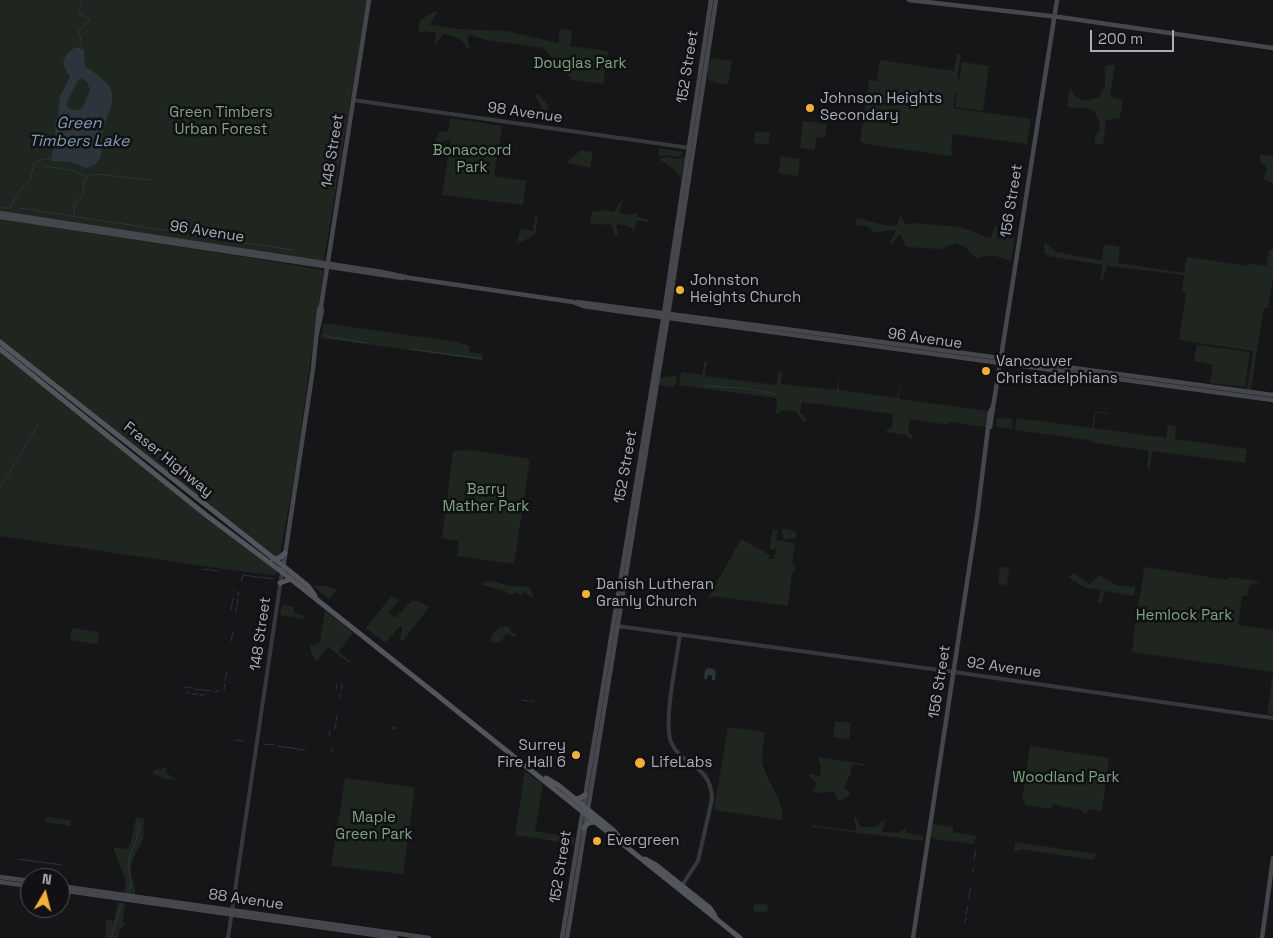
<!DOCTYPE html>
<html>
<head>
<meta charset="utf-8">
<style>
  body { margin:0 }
  #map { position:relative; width:1273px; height:938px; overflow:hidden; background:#161618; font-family:"Space Grotesk",sans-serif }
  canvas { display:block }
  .north { position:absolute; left:20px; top:868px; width:50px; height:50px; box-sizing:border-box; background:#111113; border:1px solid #4d4f55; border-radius:50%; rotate:8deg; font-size:14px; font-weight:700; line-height:20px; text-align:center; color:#a8adb8 }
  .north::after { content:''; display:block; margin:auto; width:18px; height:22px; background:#f2b134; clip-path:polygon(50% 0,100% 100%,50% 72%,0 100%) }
  .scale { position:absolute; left:1090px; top:30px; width:84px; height:22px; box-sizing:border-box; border:2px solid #a8adb8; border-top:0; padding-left:6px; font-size:15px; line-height:18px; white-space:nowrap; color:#a8adb8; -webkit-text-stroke:4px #111113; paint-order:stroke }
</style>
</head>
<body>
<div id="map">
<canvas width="1273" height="938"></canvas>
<div class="north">N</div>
<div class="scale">200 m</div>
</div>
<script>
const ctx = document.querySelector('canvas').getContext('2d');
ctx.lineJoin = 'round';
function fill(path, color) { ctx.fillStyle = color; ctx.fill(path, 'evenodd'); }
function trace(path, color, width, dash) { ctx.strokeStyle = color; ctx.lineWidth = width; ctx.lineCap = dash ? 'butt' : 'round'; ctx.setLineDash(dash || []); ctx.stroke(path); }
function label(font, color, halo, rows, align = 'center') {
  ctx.font = font + ' "Space Grotesk",sans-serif'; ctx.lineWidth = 5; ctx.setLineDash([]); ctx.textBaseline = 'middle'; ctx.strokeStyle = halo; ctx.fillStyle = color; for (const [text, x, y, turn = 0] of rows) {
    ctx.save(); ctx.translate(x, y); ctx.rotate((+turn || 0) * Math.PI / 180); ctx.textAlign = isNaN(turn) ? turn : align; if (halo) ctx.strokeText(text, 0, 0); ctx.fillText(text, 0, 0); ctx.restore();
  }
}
fill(new Path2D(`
  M0,0H367L324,260L321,261L0,211Z
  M436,11L437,13L432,20L431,25L458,29L507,31L558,43L560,29L572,31L570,46L608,51L603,84L573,80L556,63L547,71L544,69L554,60L543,48L486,40L470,35L467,37L470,48L468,49C461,38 455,36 443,34L435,46L436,33L425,31L418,33L420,20Z
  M957,53L961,54L957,77L959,80L962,62L989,66L983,111L955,107L957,93H955L953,108L1031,119L1027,144L953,134L951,147L953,153L951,156L866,144L860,142L869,80L877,81L880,60L954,71Z
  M714,58L732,61L728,84C721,85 715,81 708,80V67L711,59Z
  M1109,65H1115L1110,97L1123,100L1120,118L1106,120L1103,145L1094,143L1096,135L1100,129L1099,120L1096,115L1092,109L1067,107L1070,88C1078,103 1085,102 1099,97L1105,86V67Z
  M537,93L549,106L546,123H543V110L535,95Z
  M450,118L502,126L494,176L526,181L523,205L442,195L451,139L436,145L434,143L439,132L448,131Z
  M803,121L827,124L825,138L816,137L815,150L800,148Z
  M755,131L770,133L768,145L754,143Z
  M659,148L684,152L679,157L665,155L658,157Z
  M581,150L593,152L590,168L568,163L567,162Z
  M1259,154L1273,156V183L1263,179L1267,169L1265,165L1261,164Z
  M685,155L681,180L676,171L659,159L666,157L679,159Z
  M781,156L800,159L798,176L778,173Z
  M620,202H622L619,213L630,215L637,212V217L648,219V222L637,220L634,231L629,226L616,224L618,235H615L611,223L602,225L590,223L592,212L604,210L614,212Z
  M900,213L905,224L916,223L960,227L989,238H991L995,226H997V239L1015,238L1011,261L992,255L976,258L966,248L956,243L940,249L906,247L900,234L891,245L890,242L896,231L887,230L878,233L874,232L867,226L855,225L856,218C870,220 883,227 897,226Z
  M535,216H538L535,235L516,244L521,229L533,231Z
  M0,219L252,258L322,270L323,273L294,478L280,555L274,557L0,341Z
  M1045,242L1056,252L1100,260H1102L1104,244L1120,247L1118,263L1184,273L1187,257L1249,266V263L1266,266L1269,250H1273V278L1268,308H1264L1251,389H1247L1253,351L1179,340L1186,293L1182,292L1184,275L1107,266L1103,280L1100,279L1103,265L1048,256L1044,253Z
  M323,323L458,342L459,343L469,346V352L483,354L482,360L321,338Z
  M1197,345L1250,352L1245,387L1210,383L1213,365L1194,361Z
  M0,351L278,571V573L274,575L237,571L0,536Z
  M707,361L705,376L776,385L779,371L782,372L781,384L837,390L839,377V390L897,398L900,385L899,399L988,411L986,427L949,422V425L910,419L908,431L912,436L911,440L906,435L889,432L886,434V431L892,427L893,414L802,402L800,412L807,420L805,423L796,412L782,410L778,414L776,413L777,398L700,388L698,401L699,388L679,385L681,372L702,375L704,362Z
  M670,376L677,377L676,383L673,387L659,385L660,378Z
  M1095,411L1108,413V414L1096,413L1094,428L1166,438L1168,425L1176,426L1175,439L1247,449L1245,463L1152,451L1150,468H1147L1149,451L1090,442V440L1015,430L1016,418L1092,428Z
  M997,418L1013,419L1012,429L996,427Z
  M473,450L530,459L514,564L457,556L459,541L442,538L453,451Z
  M773,529L778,530L776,540L795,543L792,562L795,566V572L792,573L788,606C762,602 737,600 712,596L711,599L708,598L741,539L770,555L768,559H774L776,547L774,550L769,549Z
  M784,529L797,532L796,539L790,538L789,540L783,539V534L781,533V530Z
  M1000,567L1009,568L1007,585L998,584Z
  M1147,567L1227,580L1231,577L1262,582L1252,584L1248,588V595L1242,596L1238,625L1273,630V672L1132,652L1137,609L1144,574L1142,570Z
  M1073,573L1090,584L1099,575L1117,585L1135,587L1134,596L1105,591L1101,603H1097L1102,590L1085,588L1068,577Z
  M491,581L511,586L530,587L533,596L532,597L524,592L521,596L517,591L514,594L509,595L505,591L482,585V582Z
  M313,586H326L337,590L329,599Z
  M391,596L399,600L389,613L395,618L412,601H419L429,607L403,641L400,640L402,628L401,626C394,630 391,640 384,642L366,628Z
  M282,605L294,607V613L304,616V619L280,615Z
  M325,610L353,633L339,652L350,661L349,663L328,647L317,662L311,653L310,646L317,644L320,641Z
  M501,626L510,627L511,632L517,634L514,637L507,633C502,640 501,644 490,642L492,634Z
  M72,628L99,632L97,644L70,640Z
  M1273,672V715L1267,714Z
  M835,721L851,723L849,740L833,737Z
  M728,727L765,732C764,744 760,756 764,768C769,786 785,800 782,820L714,810Z
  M1030,746L1109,758L1102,811L1090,809L1086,814L1083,813L1082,810L1071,808V807L1068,806L1067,808L1053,804L1052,809L1024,805L1025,800L1022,799Z
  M818,757L864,764V766L852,764L850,775L844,787L851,794L839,802L834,791L821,793L812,792L817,783L809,776V773L820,777L821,768Z
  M167,767L166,772L173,778L178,779V780L166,779L153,774V771Z
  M525,771L543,784L535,831L575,838L574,844L515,835Z
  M345,778L415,787L403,874L331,866Z
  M46,817L71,820L70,826L45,822Z
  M136,817L145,819C142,826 144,832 143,838C140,850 130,858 131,871C131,880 136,883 135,894L124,893L126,881L114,850V847L128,849L131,841Z
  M854,818H856L861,827H875L883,820L885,821L882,832L898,833L907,828L906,833L924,836L923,841L812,827V825L856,831Z
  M933,824L953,827V832L976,836L974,844L933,839L931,836Z
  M1015,842L1096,854L1095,858L1093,860L1020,849L1018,851H1014Z
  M118,902L125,903L123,922L126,923L120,929L118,938H106V920L114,921Z
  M754,903L768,905L767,913L753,911Z`), '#1e261f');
fill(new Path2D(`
  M77,47L84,50L85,66C92,71 109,82 111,90C116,105 106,115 103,128C100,142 108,164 86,168L71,162L52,161L51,158L56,141L55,125L58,115L60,96L70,77C68,73 65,70 64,66C61,58 70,50 77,47ZM79,79H82L87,82L90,90L83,107C78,111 72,111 67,107V102Z
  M708,668L714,669L716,671L715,680H712V676L708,675L707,679H704L705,670Z`), '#2c353c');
trace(new Path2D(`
  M81,48L82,43L78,31L88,22L89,19L78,13L82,2
  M36,161L51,158
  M43,166L71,170L87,177
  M0,208H10L18,193L30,180L34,163
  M19,208L189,234
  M74,215V204L83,195C84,184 81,177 95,174L152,180
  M193,235L293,250
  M324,334L329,337L367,343
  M410,349L482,359
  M703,386L743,388L776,394
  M0,488L40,422
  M203,569L210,570
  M212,570L217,571
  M259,577L274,579
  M241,581L243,575L257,577
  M234,591V589
  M238,596L239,592
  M232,603L233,599
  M237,604L238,599
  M231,610L232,605
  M236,612L237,606
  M231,641L233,632
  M225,681L227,672
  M185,687L192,688
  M194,689L211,691
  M341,689L342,684
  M224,690L225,684
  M336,690L337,685
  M214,692L219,691
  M186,693H190
  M192,694H197
  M200,695H205
  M340,698V694
  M522,700L528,701
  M530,701H533
  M336,721L337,716
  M391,728H396
  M335,729L336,724
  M329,736L330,731
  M235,740L243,741
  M264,744L274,745
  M277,746L305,750
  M331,753L332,749
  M18,859L62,865
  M974,860L976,850
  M973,872V869
  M129,892L131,882L129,871V857L136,841L140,823
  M970,892V887
  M969,899V894
  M966,915L968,906
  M965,922L966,918
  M111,938L121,905`), '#2c353c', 1);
trace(new Path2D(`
  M353,100L690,148
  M617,626L954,672L1273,718
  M680,634C677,659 663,722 671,742C682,768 711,763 712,799L698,861L681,887
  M228,938L282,572`), '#37383d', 4);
trace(new Path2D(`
  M909,0L1059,17L1273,48
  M0,213L382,272L410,278L573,302L583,306L617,311L1273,400
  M0,217L403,278
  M577,302L793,330L1273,395
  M317,333L322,311L321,306L369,0
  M990,427L993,408
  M283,568L313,369L319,310L321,306
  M0,877L30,881
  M0,882L30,886
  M60,886L429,938
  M60,890L396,938
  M562,938L664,313L711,0
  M567,938L667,322L716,0
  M913,938L977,517L990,412L993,407L996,389L1057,0
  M1262,938L1273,858`), '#45474d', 4.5);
trace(new Path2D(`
  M0,342L287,569L308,586L315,596
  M0,349L206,515L282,572L437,695L740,938
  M273,559L279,558L285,553
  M280,583L291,579
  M546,778L558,785L613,830L619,837
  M575,799L580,798L585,795
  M584,828L588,823L595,822
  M645,859L656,865L710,908L715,916`), '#53555c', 5);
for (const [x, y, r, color] of [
  [810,108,5,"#f2b134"],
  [680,290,5,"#f2b134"],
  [986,371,5,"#f2b134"],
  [586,594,5,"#f2b134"],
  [576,755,5,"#f2b134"],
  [640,763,6,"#f2b134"],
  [597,841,5,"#f2b134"]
]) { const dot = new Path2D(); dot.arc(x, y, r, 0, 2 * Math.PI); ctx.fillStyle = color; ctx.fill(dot); trace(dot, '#111113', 2); }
label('15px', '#7fa381', '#111113', [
  ["Douglas Park",580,64],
  ["Green Timbers",221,113],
  ["Urban Forest",221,130],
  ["Bonaccord",472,151],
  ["Park",472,168],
  ["Barry",486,490],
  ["Mather Park",486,507],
  ["Hemlock Park",1184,616],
  ["Woodland Park",1066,778],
  ["Maple",374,818],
  ["Green Park",374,835]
]);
label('15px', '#a8adb8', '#111113', [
  ["152 Street",688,67,-81],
  ["98 Avenue",525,113,8],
  ["148 Street",333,151,-81],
  ["156 Street",1012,201,-81],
  ["96 Avenue",207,232,9],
  ["96 Avenue",925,339,8],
  ["Fraser Highway",168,460,39],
  ["152 Street",626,467,-80],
  ["148 Street",261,634,-82],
  ["92 Avenue",1004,668,8],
  ["156 Street",940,682,-81],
  ["152 Street",561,867,-81],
  ["88 Avenue",246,900,8]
]);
label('15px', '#a8adb8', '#111113', [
  ["Johnson Heights",820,99],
  ["Secondary",820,116],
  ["Johnston",690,281],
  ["Heights Church",690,298],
  ["Vancouver",996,362],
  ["Christadelphians",996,379],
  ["Danish Lutheran",596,585],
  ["Granly Church",596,602],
  ["Surrey",566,746,"right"],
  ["Fire Hall 6",566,763,"right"],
  ["LifeLabs",651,763],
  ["Evergreen",607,841]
], 'left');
label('italic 16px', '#7f9bb3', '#111113', [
  ["Green",79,124],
  ["Timbers Lake",79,142]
]);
</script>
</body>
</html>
